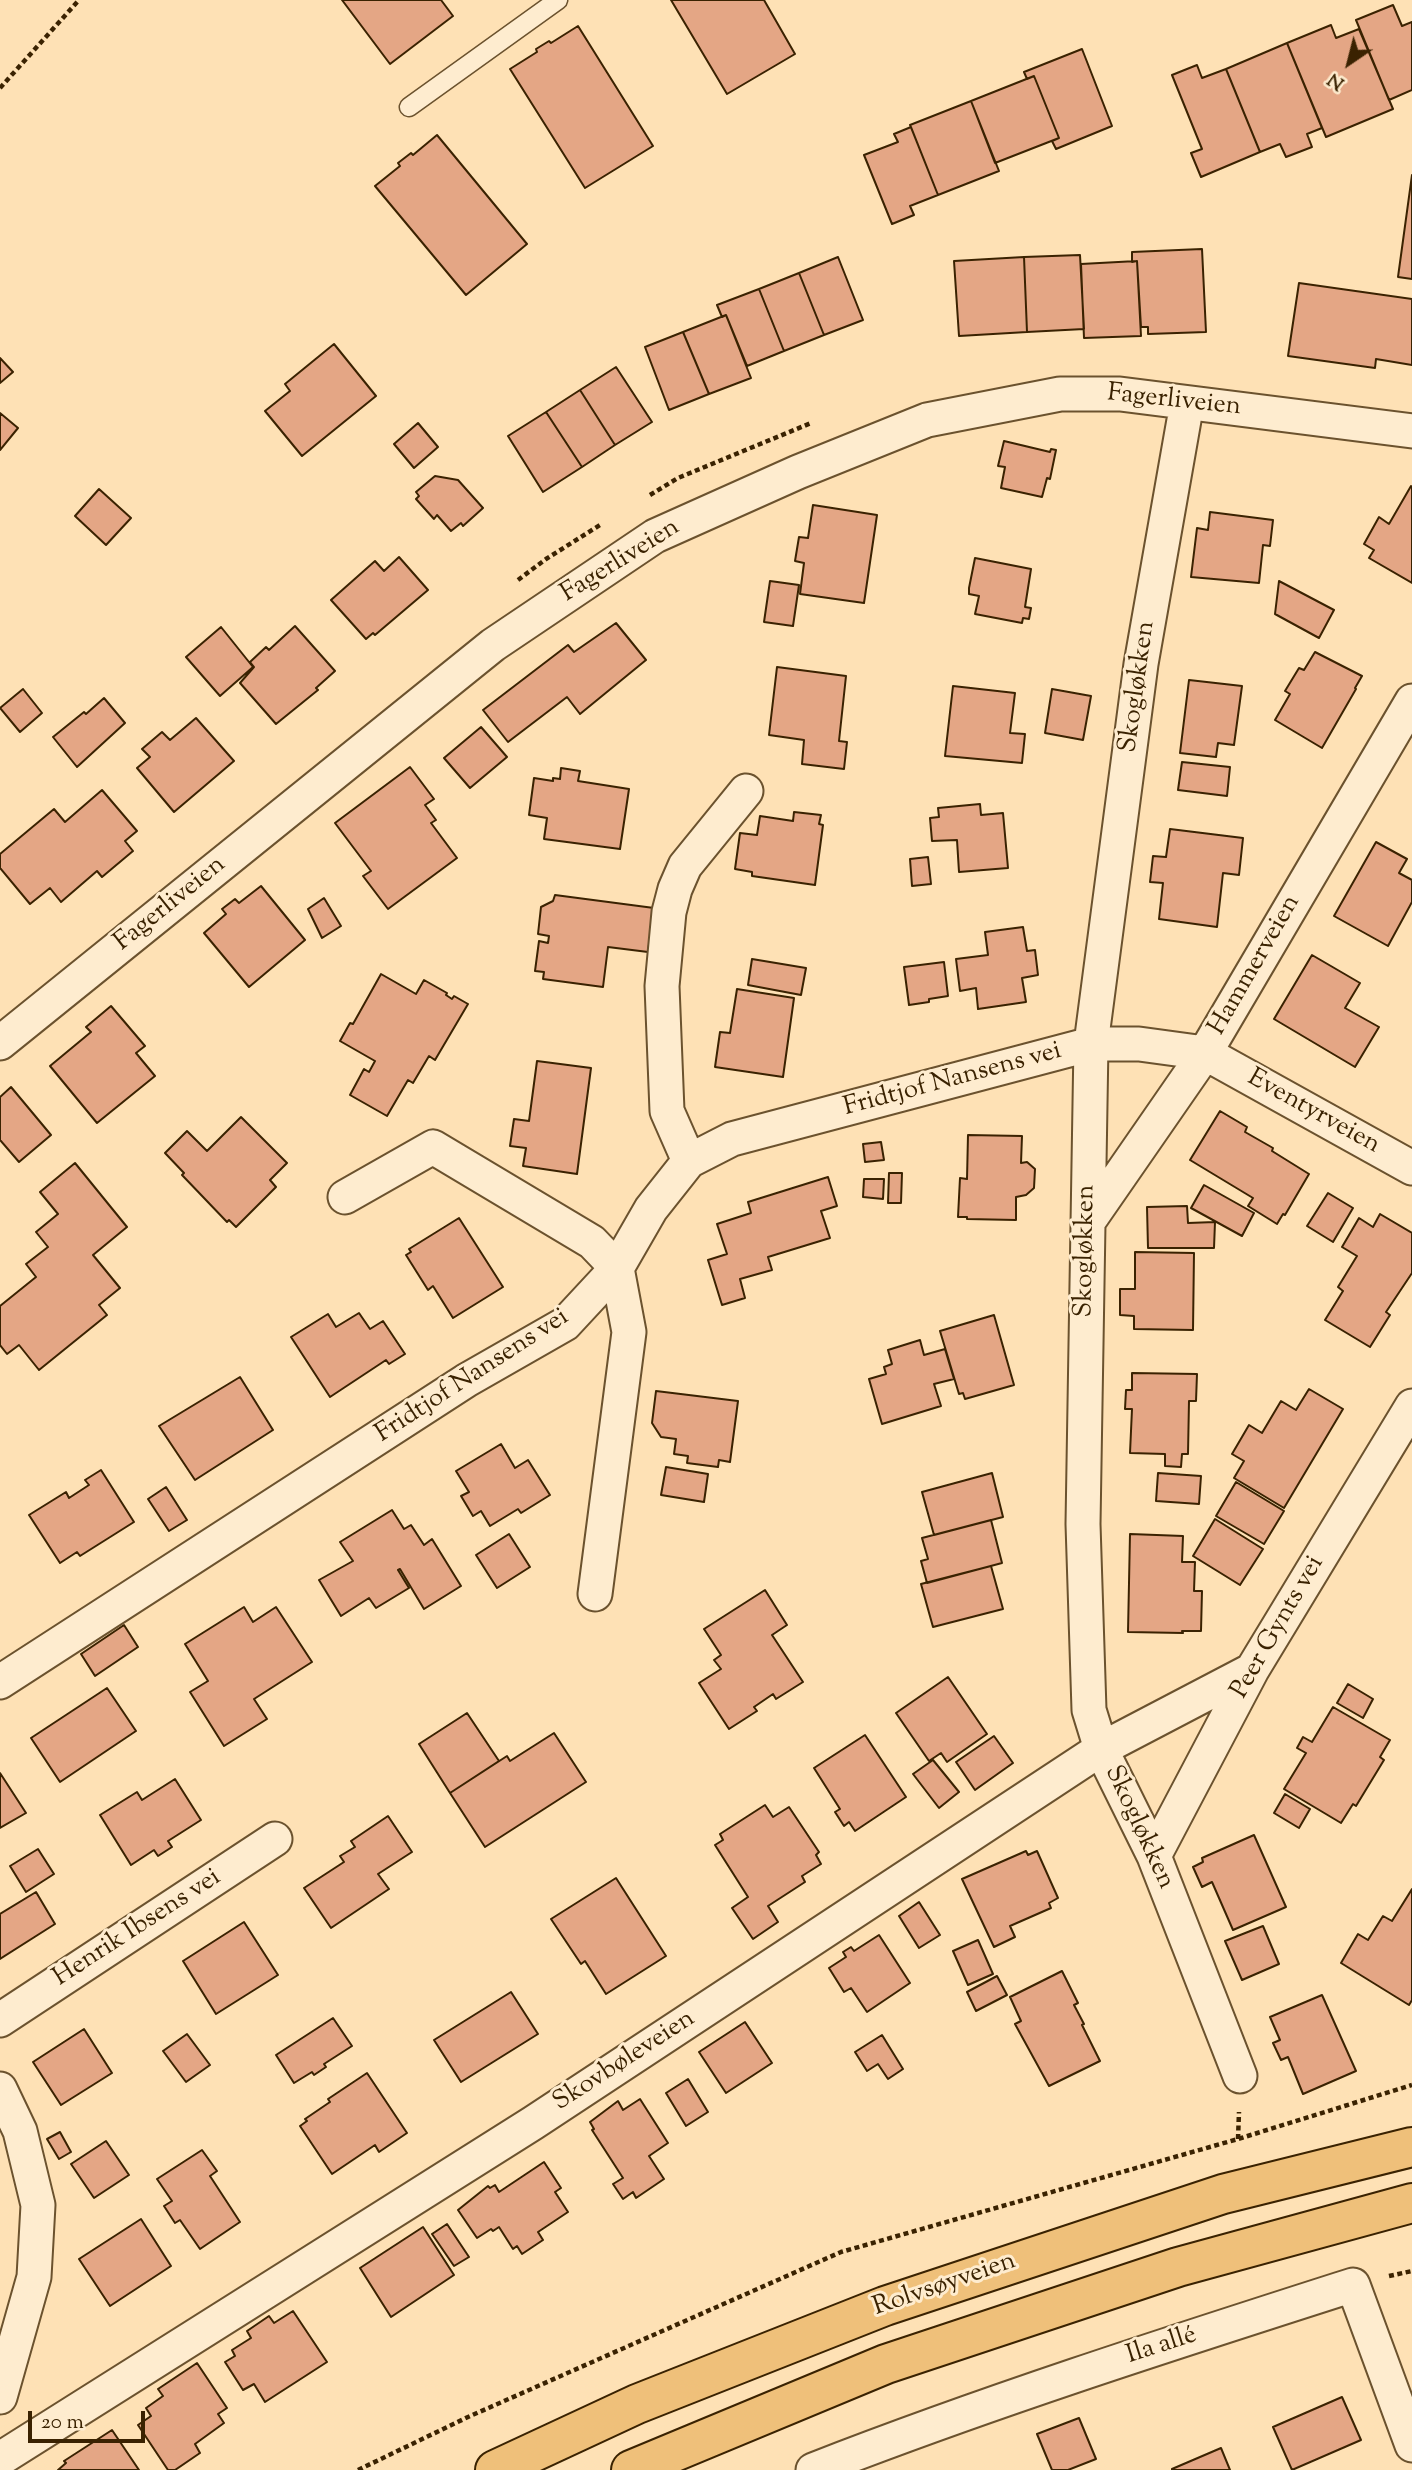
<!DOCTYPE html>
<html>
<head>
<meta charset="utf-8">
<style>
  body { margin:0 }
  #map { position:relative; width:1412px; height:2470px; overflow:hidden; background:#fee1b5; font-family:"Sorts Mill Goudy",serif }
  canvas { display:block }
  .north { position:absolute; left:1314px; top:28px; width:70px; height:70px; -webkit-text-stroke:5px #feeccf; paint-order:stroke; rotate:215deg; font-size:19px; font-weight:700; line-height:28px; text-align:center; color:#3a2201 }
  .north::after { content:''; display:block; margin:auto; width:24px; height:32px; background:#3a2201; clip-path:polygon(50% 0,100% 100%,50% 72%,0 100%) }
  .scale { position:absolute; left:28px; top:2411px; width:117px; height:32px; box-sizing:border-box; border:4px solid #3a2201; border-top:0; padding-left:9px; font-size:21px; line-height:24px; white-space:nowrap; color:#3a2201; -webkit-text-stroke:5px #feeccf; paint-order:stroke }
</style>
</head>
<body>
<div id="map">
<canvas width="1412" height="2470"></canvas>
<div class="north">N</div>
<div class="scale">20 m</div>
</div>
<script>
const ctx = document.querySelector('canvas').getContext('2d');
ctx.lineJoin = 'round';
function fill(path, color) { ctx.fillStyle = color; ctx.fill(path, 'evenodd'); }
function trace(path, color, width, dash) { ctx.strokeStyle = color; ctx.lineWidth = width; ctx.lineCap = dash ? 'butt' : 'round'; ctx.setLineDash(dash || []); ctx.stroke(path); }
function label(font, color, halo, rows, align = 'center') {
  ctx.font = font + ' "Sorts Mill Goudy",serif'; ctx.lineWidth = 6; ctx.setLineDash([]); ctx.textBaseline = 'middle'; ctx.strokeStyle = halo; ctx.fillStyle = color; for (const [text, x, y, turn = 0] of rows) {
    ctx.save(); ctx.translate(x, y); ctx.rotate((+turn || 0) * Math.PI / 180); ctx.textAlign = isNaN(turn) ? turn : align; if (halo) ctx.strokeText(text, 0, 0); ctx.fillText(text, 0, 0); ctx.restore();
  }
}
const building = new Path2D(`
  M342,0H441L453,16L390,64Z
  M671,0H764L795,54L727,94Z
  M1393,5L1402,26L1412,22V90L1389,100L1356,20Z
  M1331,25L1336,38L1359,29L1393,109L1326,137L1287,43Z
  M578,26L653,146L585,188L510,69L537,52L536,49L549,41L551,43Z
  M1287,43L1322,128L1307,134L1312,147L1286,157L1280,144L1260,152L1226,69Z
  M1082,49L1112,126L1056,149L1052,141L1059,138L1034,76L1027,79L1024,72Z
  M1197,65L1202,78L1226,69L1260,152L1201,177L1191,153L1202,149L1172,75Z
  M1034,76L1059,138L995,163L971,101Z
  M971,101L999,171L938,195L910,125Z
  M911,127L938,195L910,206L914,215L892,224L864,155L898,142L894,134Z
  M437,135L527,244L466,295L375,186L400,166L398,163L411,153L413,155Z
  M1412,175V279L1398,277Z
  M1202,249L1206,332L1148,334V327H1141L1137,261L1132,262V252Z
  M1080,255L1084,329L1027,332L1024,257Z
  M838,257L863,320L824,335L799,273Z
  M1024,257L1027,332L959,336L954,261Z
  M1137,261L1141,336L1084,338L1081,264Z
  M799,273L824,335L784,351L759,289Z
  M1299,283L1412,299V365L1376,359L1375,368L1288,356Z
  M759,289L784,351L747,366L726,315L722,317L717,305Z
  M726,315L751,378L709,394L683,332Z
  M683,332L709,394L669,410L645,347Z
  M334,344L376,396L302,456L265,411L290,391L285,384Z
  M0,358L13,372L0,383Z
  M616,367L652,422L615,445L580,390Z
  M580,390L615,445L582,467L546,412Z
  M546,412L582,467L543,492L508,436Z
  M0,413L18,428L0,450Z
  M418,423L438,447L414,468L394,444Z
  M1004,441L1050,452L1051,449L1056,450L1050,479L1047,478L1042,497L1001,488L1005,467L998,466Z
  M435,476L458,480L483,508L463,526L461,523L451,531L437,515L434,519L416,499L419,496L416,492Z
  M1411,486L1412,487V583L1369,558L1374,550L1364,544L1379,517L1389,524Z
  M99,489L131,518L106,545L75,516Z
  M813,505L877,515L864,603L800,594L804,563L795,561L799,537L808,538Z
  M1210,512L1273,520L1270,546L1263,545L1259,583L1191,577L1197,528L1208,530Z
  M399,557L428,590L375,635L373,633L366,639L331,600L375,561L384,571Z
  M975,558L1031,569L1025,607L1031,608L1029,619L1023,618L1022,623L975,614L979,596L969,594V588Z
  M770,581L799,585L793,626L764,622Z
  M1279,581L1334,610L1319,638L1275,614Z
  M616,623L646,660L580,714L567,697L508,742L483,710L568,645L574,652Z
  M295,626L335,671L316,688L318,690L276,724L240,683L254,667L250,662L266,647L269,650Z
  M221,627L253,667L220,696L186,657Z
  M1315,652L1362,676L1355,688L1356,689L1322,748L1275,720L1290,694L1285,691L1299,668L1304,670Z
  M777,667L846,676L839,741L847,742L844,769L802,764L804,740L769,735Z
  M1189,680L1242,686L1234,745L1218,743L1216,757L1180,753Z
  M953,686L1015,693L1010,733L1025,734L1022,763L945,756Z
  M23,689L42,713L20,732L0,708Z
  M1052,689L1091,696L1083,740L1045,733Z
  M104,698L125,723L77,767L53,737L84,712L86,714Z
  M196,718L234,761L174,812L137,768L150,757L142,749L162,732L170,740Z
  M481,727L507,757L470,788L444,758Z
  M1182,762L1230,767L1227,796L1178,790Z
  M410,767L434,799L425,805L436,820L431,823L457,858L388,909L363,876L371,871L335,823Z
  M561,768L580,771L578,781L629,789L620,849L544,839L547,818L529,815L534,778L553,781V778L560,779Z
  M102,790L137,831L125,841L133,851L102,877L97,871L61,902L50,888L30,904L0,868V854L54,809L65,822Z
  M980,804L981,815L1003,813L1008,868L959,872L957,840L932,841L930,818L939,817L938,808Z
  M794,812L821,815L819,824L823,825L815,885L752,876V872L735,869L740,833L757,835L760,816L793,821Z
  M1170,829L1243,838L1239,875L1223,873L1217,927L1159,919L1163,883L1150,882L1153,856L1166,857Z
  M1376,842L1407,859L1399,873L1412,880V902L1388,946L1334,916Z
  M928,857L931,884L912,886L910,859Z
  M261,886L305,940L249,987L204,933L226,914L222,909L235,899L239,903Z
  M555,895L654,908L648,952L608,947L603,987L543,979L544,972L535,971L539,941L548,943L549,936L538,934L541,907L553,901Z
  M324,898L341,926L322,938L308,909Z
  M1023,927L1027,951L1035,950L1038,975L1022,978L1026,1002L978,1009L976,988L960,991L956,959L988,955L985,932Z
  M1312,955L1360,983L1345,1008L1379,1027L1355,1067L1274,1019Z
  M752,959L806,968L801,995L748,985Z
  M944,962L948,996L929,999V1002L909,1005L904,967Z
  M381,974L416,994L424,980L447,993L446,995L452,999L454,996L468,1004L435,1060L429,1056L413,1083L408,1080L387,1116L350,1095L364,1069L369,1072L375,1061L340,1041L350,1023L353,1024Z
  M737,989L794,998L783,1077L715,1067L720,1032L730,1033Z
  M111,1006L145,1046L136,1053L155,1076L97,1123L50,1066L91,1032L86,1027Z
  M537,1061L591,1068L577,1174L523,1166L526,1148L510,1146L514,1119L529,1121Z
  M11,1087L51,1135L19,1162L0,1140V1097Z
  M1220,1111L1247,1127L1245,1132L1273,1148L1272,1151L1309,1174L1285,1215L1283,1214L1277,1224L1248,1206L1253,1198L1190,1160Z
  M241,1117L287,1163L270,1180L276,1187L236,1227L229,1220L227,1222L182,1175L184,1173L165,1153L187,1131L207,1151Z
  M968,1135L1022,1136L1021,1163L1027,1162L1035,1169L1034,1188L1026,1195L1016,1197V1220L967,1219V1217H958L960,1178L967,1179Z
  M881,1142L884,1160L865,1162L863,1144Z
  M75,1163L127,1227L93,1255L120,1288L99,1305L107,1315L39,1370L19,1345L7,1354L0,1345V1306L36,1277L26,1264L48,1247L36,1232L58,1214L40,1192Z
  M889,1173H902L901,1203H888Z
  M828,1177L837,1206L821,1211L830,1238L768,1257L772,1270L740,1279L745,1298L722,1305L708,1260L727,1254L717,1224L751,1213L748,1202Z
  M864,1179H884L883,1199L863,1197Z
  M1204,1185L1254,1213L1242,1236L1191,1208Z
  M1328,1193L1353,1208L1333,1242L1307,1226Z
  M1187,1206L1188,1223L1215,1222L1214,1248H1148L1147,1207Z
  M1380,1214L1412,1233V1273L1386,1312L1390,1315L1370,1347L1325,1320L1343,1291L1338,1287L1357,1256L1342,1247L1359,1218L1373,1227Z
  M459,1218L503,1287L453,1318L433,1286L428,1290L406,1255L411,1252L409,1249Z
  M1135,1252L1194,1253L1193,1330L1134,1329V1316L1120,1315V1289H1135Z
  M359,1313L370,1329L383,1321L405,1354L389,1364L386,1360L330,1397L291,1337L328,1314L336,1327Z
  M994,1315L1014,1385L965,1399L963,1393L959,1394L940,1331Z
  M920,1340L924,1355L945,1349L954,1379L934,1384L941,1406L882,1424L869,1379L886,1374L884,1367L892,1364L888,1350Z
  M1132,1373L1197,1374L1196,1401H1189L1188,1454H1182L1181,1467L1165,1466V1454L1130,1453L1132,1409H1125L1126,1390H1132Z
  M240,1377L273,1430L195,1480L159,1426Z
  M1309,1389L1343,1409L1284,1508L1234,1478L1244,1461L1232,1454L1249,1425L1262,1433L1281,1401L1296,1410Z
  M656,1391L738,1401L730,1462L719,1460L718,1467L687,1463L688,1456L674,1454L676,1439L661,1437L652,1423Z
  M501,1444L515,1468L528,1460L550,1495L521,1513L518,1509L490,1526L481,1511L473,1516L461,1496L469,1492L456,1471Z
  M666,1467L708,1474L704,1502L661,1495Z
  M101,1470L134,1522L80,1556L77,1552L60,1563L29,1515L66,1492L69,1498L89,1485L85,1480Z
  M992,1473L1003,1517L934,1535L922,1492Z
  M1158,1473L1201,1476L1199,1504L1156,1501Z
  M1236,1482L1284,1511L1264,1544L1216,1516Z
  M166,1487L187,1520L169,1531L148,1499Z
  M392,1510L404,1529L411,1525L424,1545L432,1539L461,1586L424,1609L400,1569L398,1570L409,1588L376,1608L369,1598L341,1616L319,1580L353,1561L340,1542Z
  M1215,1519L1263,1549L1240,1585L1193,1556Z
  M991,1520L1002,1563L927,1583L921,1561L928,1559L922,1538Z
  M509,1534L530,1567L497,1588L476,1555Z
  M1130,1534L1183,1536L1182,1562H1195L1194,1591H1202L1201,1631H1182L1183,1633L1128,1632Z
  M991,1566L1003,1609L933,1627L921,1584Z
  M765,1590L787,1625L772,1635L803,1682L776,1699L773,1694L754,1707L757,1711L729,1729L699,1683L721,1669L714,1660L721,1655L704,1629Z
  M244,1607L253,1622L276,1607L312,1662L254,1699L267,1719L224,1746L190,1692L208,1681L185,1644Z
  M124,1625L138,1647L95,1676L81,1654Z
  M948,1677L987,1734L947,1762L941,1753L929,1761L896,1713Z
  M1348,1684L1373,1699L1363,1718L1337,1703Z
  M107,1688L136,1731L60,1782L31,1738Z
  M1333,1707L1390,1740L1380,1757L1384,1760L1356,1806L1353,1804L1341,1823L1284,1789L1306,1753L1297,1748L1303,1737L1312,1742Z
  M467,1713L499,1761L450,1793L419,1744Z
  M554,1733L586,1782L485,1847L450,1793L507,1756L510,1761Z
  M865,1735L906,1797L855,1831L849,1822L844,1826L835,1812L840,1809L814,1768Z
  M994,1736L1013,1763L975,1790L956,1762Z
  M933,1760L959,1792L939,1808L913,1774Z
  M0,1773L26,1813L0,1828Z
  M175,1779L201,1820L168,1841L172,1847L158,1856L154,1850L131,1865L100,1815L137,1792L142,1800Z
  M1285,1794L1310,1809L1299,1828L1274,1813Z
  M765,1805L773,1817L789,1807L819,1852L816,1855L821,1864L802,1876L805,1882L768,1906L778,1922L753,1939L732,1908L748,1897L715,1845L723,1840L720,1834Z
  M388,1816L412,1852L378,1874L389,1889L331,1928L304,1888L344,1862L340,1856L355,1847L351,1841Z
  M1254,1835L1286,1907L1233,1930L1212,1882L1202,1887L1193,1867L1203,1862L1202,1858Z
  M38,1849L54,1874L26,1892L10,1866Z
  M1026,1851L1028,1855L1037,1851L1058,1898L1049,1903L1051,1908L1010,1926L1015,1937L994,1947L962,1879Z
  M616,1878L666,1956L606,1994L585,1961L581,1964L551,1919Z
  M1412,1889V2000L1409,2005L1341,1963L1358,1934L1368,1940L1383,1916L1392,1921Z
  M36,1892L55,1924L0,1959V1914Z
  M919,1902L940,1935L919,1948L899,1916Z
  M244,1922L278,1975L216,2014L183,1961Z
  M1263,1926L1279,1964L1242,1980L1225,1941Z
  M879,1935L910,1983L867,2012L851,1988L844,1992L829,1968L846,1957L843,1952L851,1947L854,1951Z
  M978,1940L993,1974L968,1985L953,1951Z
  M1062,1971L1078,2003L1074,2005L1084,2024L1082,2025L1100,2061L1049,2086L1015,2024L1021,2021L1010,1997Z
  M997,1976L1007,1995L976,2011L967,1992Z
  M511,1992L538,2034L461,2082L434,2040Z
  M1322,1995L1356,2071L1303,2094L1288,2057L1281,2060L1273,2043L1280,2040L1270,2017Z
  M333,2018L352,2046L324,2064L326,2067L314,2075L312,2072L294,2083L276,2055Z
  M745,2022L772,2063L726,2093L699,2052Z
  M84,2029L112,2073L61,2105L33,2062Z
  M187,2034L210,2065L186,2082L163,2051Z
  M882,2035L903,2069L888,2079L878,2064L867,2071L855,2052Z
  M367,2073L407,2133L379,2152L375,2145L332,2174L300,2126L307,2121L305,2119L330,2102L328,2099Z
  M688,2079L708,2112L686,2126L666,2093Z
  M640,2099L668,2143L649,2156L664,2179L636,2198L633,2192L623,2199L613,2184L623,2178L592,2130L594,2129L590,2122L618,2101L623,2110Z
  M60,2132L71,2152L59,2159L47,2139Z
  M106,2141L129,2175L94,2198L71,2164Z
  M202,2150L217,2171L210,2176L240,2222L200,2249L180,2220L175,2223L164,2206L172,2201L157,2179Z
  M544,2162L561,2188L555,2192L568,2212L538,2232L543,2240L522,2254L517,2246L513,2249L499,2227L493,2231L491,2229L477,2238L458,2210L488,2186L490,2188L495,2185L499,2192Z
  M141,2219L171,2266L110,2306L79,2259Z
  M447,2224L469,2257L454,2266L432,2234Z
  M423,2227L454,2275L391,2317L360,2268Z
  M293,2311L327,2362L265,2402L254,2384L243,2390L225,2362L235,2356L232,2350L251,2338L247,2331L269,2316L274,2323Z
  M197,2363L227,2408L218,2414L224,2423L195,2444L200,2453L175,2470H168L138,2425L151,2416L146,2408L163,2396L158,2389Z
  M1342,2397L1361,2440L1292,2470L1273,2427Z
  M1079,2418L1096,2459L1068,2470H1052L1037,2434Z
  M112,2430L139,2470H58L66,2463L64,2461Z
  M1221,2448L1230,2470H1172V2469Z`);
fill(building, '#e4a685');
trace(building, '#3a2201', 2);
const lane = new Path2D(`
  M409,107L558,0`);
const street = new Path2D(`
  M1187,403L1141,664L1091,1044L1083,1524L1089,1710L1101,1749L1154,1856L1240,2076
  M0,1043L493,645L655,536L798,472L927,420L1060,394H1120L1412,431
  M689,1161L667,1111L662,986L669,912L675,889L685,866L746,791
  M345,1197L433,1147L592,1242L617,1268L629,1332L595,1594
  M1088,1222L1205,1053L1412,701
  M0,1682L467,1380L565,1324L617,1268L651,1209L689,1161L732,1139L1091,1044H1139L1205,1053L1412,1168
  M1154,1856L1252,1670L1412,1406
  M0,2020L275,1839
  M0,2089L20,2131L38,2205L34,2277L0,2397
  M0,2459L533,2123L1101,1749L1252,1670
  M813,2470C990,2401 1172,2343 1353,2285L1412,2445`);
const primary = new Path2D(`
  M495,2470L637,2404L885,2306L1223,2194L1412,2147
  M631,2470L886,2364L1178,2267L1412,2203`);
trace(lane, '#6b522e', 21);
trace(street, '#6b522e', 37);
trace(primary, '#3a2201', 42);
trace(new Path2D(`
  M0,88L79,0
  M650,495L678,478L811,423
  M518,580L546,559L600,525
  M1238,2139L1239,2112
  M1389,2276L1412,2271
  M358,2470L468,2417L841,2252L1238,2139L1412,2085`), '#3a2201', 4.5, [5, 3.5]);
trace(lane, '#feeccf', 18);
trace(street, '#feeccf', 33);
trace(primary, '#efc07a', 38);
label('26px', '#3a2201', '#feeccf', [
  ["Fagerliveien",1174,402,6],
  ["Fagerliveien",621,562,-32],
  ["Skogløkken",1139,687,-82],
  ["Fagerliveien",171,905,-39],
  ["Hammerveien",1256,966,-60],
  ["Fridtjof Nansens vei",953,1081,-15],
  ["Eventyrveien",1313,1113,29],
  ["Skogløkken",1087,1251,-89],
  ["Fridtjof Nansens vei",473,1377,-33],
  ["Peer Gynts vei",1279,1628,-60],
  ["Skogløkken",1138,1828,65],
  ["Henrik Ibsens vei",138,1929,-33],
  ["Skovbøleveien",625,2062,-33],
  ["Rolvsøyveien",945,2286,-19],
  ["Ila allé",1162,2347,-18]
]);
</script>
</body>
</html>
